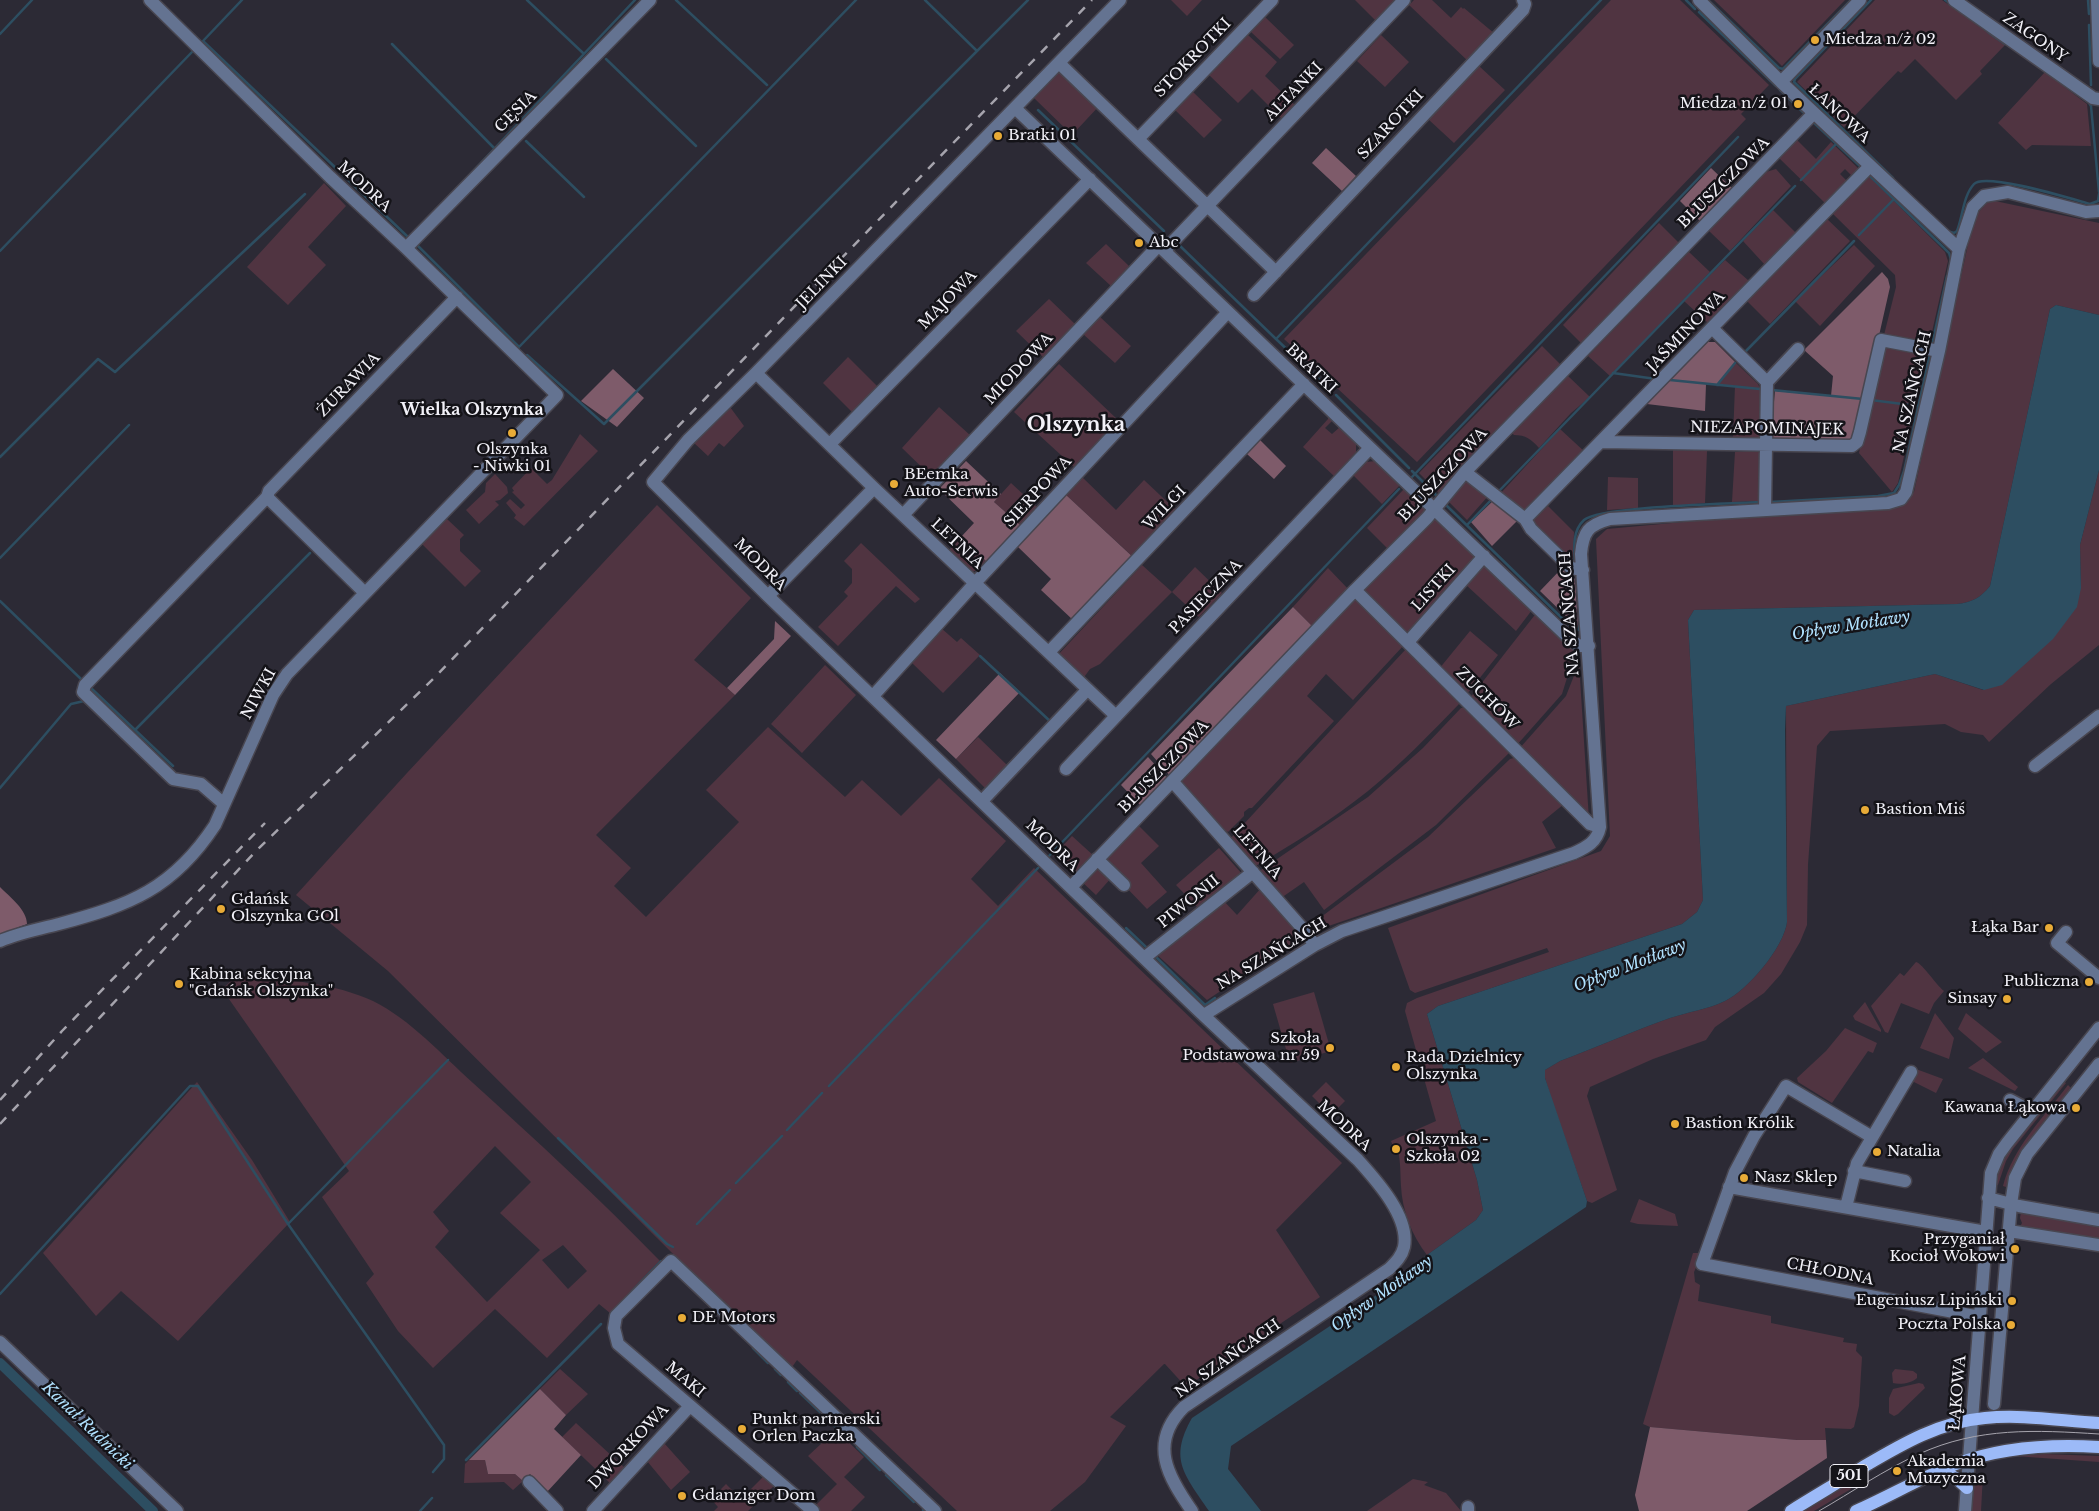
<!DOCTYPE html>
<html>
<head>
<meta charset="utf-8">
<style>
  body { margin:0 }
  canvas { display:block; background:#2c2a35 }
</style>
</head>
<body>
<canvas width="2099" height="1511"></canvas>
<script>
const ctx = document.querySelector('canvas').getContext('2d');
ctx.lineJoin = 'round';
function fill(path, color) { ctx.fillStyle = color; ctx.fill(path, 'evenodd'); }
function trace(path, color, width, dash) { ctx.strokeStyle = color; ctx.lineWidth = width; ctx.lineCap = dash ? 'butt' : 'round'; ctx.setLineDash(dash || []); ctx.stroke(path); }
function label(font, color, halo, rows, align = 'center') {
  ctx.font = font + ' "Libre Baskerville",serif'; ctx.lineWidth = 5; ctx.setLineDash([]); ctx.textBaseline = 'middle'; ctx.strokeStyle = halo; ctx.fillStyle = color; for (const [text, x, y, turn = 0] of rows) {
    ctx.save(); ctx.translate(x, y); ctx.rotate((+turn || 0) * Math.PI / 180); ctx.textAlign = isNaN(turn) ? turn : align; if (halo) ctx.strokeText(text, 0, 0); ctx.fillText(text, 0, 0); ctx.restore();
  }
}
fill(new Path2D(`
  M1171,0H1202L1187,16Z
  M1355,0H1398L1377,22Z
  M1414,0H1432L1451,18L1461,7L1463,9L1464,8L1495,34L1469,62L1409,5Z
  M1611,0H1680L1769,85L1741,114L1746,119L1417,462L1284,339Z
  M1714,0H1845L1782,66Z
  M1875,0H1942L2005,45L1980,71L1982,74L1956,100L1915,59L1901,73L1898,71L1844,127L1797,82Z
  M1265,17L1294,45L1280,59L1251,32Z
  M1248,35L1277,62L1265,76L1296,106L1283,120L1252,89L1238,103L1209,75Z
  M1381,35L1409,62L1385,87L1357,61Z
  M1479,66L1505,90L1454,143L1428,119Z
  M1059,71L1100,105L1072,135L1034,98Z
  M2045,72L2087,104L2091,146L2032,145L2026,150L1998,123Z
  M1193,92L1222,120L1204,138L1175,110Z
  M1795,138L1816,159L1831,142L1861,171L1854,178L1845,169L1840,174L1849,183L1826,204L1778,157Z
  M1776,169L1791,186L1730,251L1709,231L1766,172Z
  M1869,176L1945,252L1948,261L1929,345L1884,335L1896,287L1895,275L1832,213Z
  M324,183L346,206L308,247L326,265L288,305L247,267Z
  M1995,201L2099,223V315L2056,305L2050,309L1990,586C1980,598 1973,602 1957,604L1694,610L1688,620L1703,900L1697,912L1682,924L1438,1006L1427,1014L1477,1180L1483,1210L1476,1220L1427,1255C1412,1236 1402,1210 1401,1186C1400,1171 1401,1157 1396,1145L1393,1146L1391,1141L1436,1121L1405,1011L1407,1003L1417,998L1549,952L1547,948L1415,993L1410,990L1388,928L1601,851L1610,836L1596,539L1607,529L1759,515L1891,508L1914,492L1974,217L1987,203Z
  M1773,210L1796,233L1765,265L1743,241Z
  M1825,217L1850,241L1770,324L1745,299Z
  M1659,223L1681,245L1583,345L1563,325Z
  M1106,244L1129,266L1111,286L1086,263Z
  M1854,245L1875,266L1820,326L1795,301Z
  M1689,252L1710,272L1610,376L1588,356Z
  M1725,260L1749,281L1708,323L1684,301Z
  M1049,299L1075,324L1044,358L1016,331Z
  M1099,316L1131,346L1115,363L1083,334Z
  M1882,345L1927,353L1898,483L1892,492L1859,453Z
  M1542,346L1563,367L1440,494L1419,473Z
  M848,357L878,387L853,413L823,383Z
  M1736,363L1758,384L1762,393V440L1733,438L1735,386L1717,384Z
  M1059,364L1118,420L1074,467L1014,412Z
  M1568,376L1590,397L1571,413L1539,448C1531,439 1526,435 1514,435L1510,431Z
  M730,407L744,426L724,447L719,443L708,456L693,442Z
  M939,407L971,436L932,477L902,448Z
  M1328,415L1333,420L1325,428L1332,434L1340,427L1356,443V452L1334,476L1303,447L1328,419Z
  M1560,429L1586,453L1530,511L1521,512L1500,494Z
  M580,434L598,451L524,526L514,518L516,515L506,503L510,499L521,509L525,505L512,492L514,491L512,488L531,468L547,484L552,480Z
  M1673,450L1707,451L1705,503L1673,506Z
  M1757,450L1761,453L1759,501L1732,502L1735,452Z
  M1376,461L1400,485L1382,504L1353,475L1366,462Z
  M2099,470V645L2051,684L1989,742L1983,735L1961,732L1945,724L1830,731L1817,746L1808,864L1807,925L1800,942L1781,974L1764,993L1715,1027L1706,1040L1653,1059L1590,1087L1587,1096L1617,1190L1592,1203L1587,1201L1552,1101L1545,1078V1070L1560,1061C1597,1047 1633,1031 1670,1018C1688,1012 1709,1009 1725,1001C1748,990 1784,947 1787,922L1786,706L1935,674L1983,690L2081,588L2080,545Z
  M495,474L507,487L508,493L500,500L495,501L499,505L479,524L466,510L485,492L486,483Z
  M1081,476L1116,510L1144,480L1178,512L1132,556L1065,494Z
  M1608,477L1638,478V508L1607,510Z
  M1464,482L1473,483L1489,495L1467,520L1447,500Z
  M1011,483L1037,507L1020,525L994,502Z
  M1404,489L1423,507L1425,512L1390,551L1367,528Z
  M657,505L751,598L694,660L735,695L596,835L631,868L614,886L646,917L739,822L706,790L768,727L845,797L862,780L901,816L939,778L1006,841L971,879L998,906L1034,868L1342,1163L1276,1230L1320,1297L1186,1387L1165,1364H1164L1110,1417L1126,1426L1085,1482L1050,1511H957L797,1360L790,1370L388,971L296,895L407,773Z
  M1548,506L1574,532L1573,563L1530,523Z
  M1434,517L1476,557L1410,631L1400,632L1367,598L1364,588Z
  M447,519L464,535L460,539V551L481,571L465,587L421,543Z
  M961,537L986,561L977,570L972,572L947,552Z
  M861,543L920,599L915,603L896,586L838,646L818,627L848,596L844,592L852,583V569L844,561Z
  M1142,565L1172,592L1195,567L1222,593L1199,617L1172,592L1100,664L1090,669L1082,680L1057,656Z
  M1481,566H1485L1532,610L1516,631L1465,584Z
  M1328,568L1350,591L1315,629L1293,607Z
  M1355,597L1403,646L1353,700L1326,674L1307,696L1334,721L1252,808H1249L1244,812V816L1228,832L1220,828L1181,782V778Z
  M1537,615L1575,652L1562,694L1516,746L1470,698L1534,616Z
  M941,628L957,642L961,638L980,655L943,693L910,661Z
  M1470,631L1498,655L1467,694L1439,669Z
  M1406,649L1460,700L1459,704C1430,734 1401,764 1368,791C1333,819 1293,844 1254,867L1230,839Z
  M1579,663L1589,820L1519,749L1566,696Z
  M825,665L856,695L802,753L771,724Z
  M1461,708H1469L1511,751L1436,825L1324,910L1304,882L1281,898L1258,872L1368,797L1423,748Z
  M978,737L1007,765L985,788L956,759Z
  M1514,758H1519L1564,804L1542,822L1556,848L1311,932L1313,923L1428,837L1510,759Z
  M1136,823L1159,846L1141,863L1167,892L1147,909L1100,860Z
  M1072,836L1094,856L1077,877L1053,856Z
  M1219,848L1243,875L1200,910L1176,885Z
  M1100,866L1112,877L1096,895L1081,881Z
  M1262,887L1304,936L1207,1000L1155,953L1222,899L1237,915Z
  M1916,962C1923,964 1936,985 1944,991L1934,1003L1929,1014L1901,1003L1888,1033L1885,1032L1871,1006L1900,973L1904,976Z
  M246,977C286,979 337,984 373,1001C411,1020 441,1054 473,1083C536,1140 600,1199 660,1261L610,1313L599,1304L547,1358L495,1309L433,1368L398,1331L366,1283L374,1274L322,1197L349,1171L222,989L231,981ZM495,1146L531,1182L500,1213L540,1250L487,1302L435,1247L449,1231L433,1212ZM563,1245L587,1271L568,1289L542,1260Z
  M1314,992L1331,1051L1290,1063L1273,1004Z
  M1865,1002L1881,1030V1032L1855,1020L1853,1016Z
  M1935,1013L1954,1038L1949,1059L1920,1048Z
  M1966,1013L2002,1042L1986,1053L1958,1029Z
  M1845,1028L1877,1043L1873,1053L1868,1051L1832,1103L1798,1082L1797,1078L1826,1051Z
  M1983,1058L2018,1087L2015,1091L1968,1068Z
  M1916,1069L1943,1079L1936,1093L1910,1080Z
  M2063,1081L2066,1083L2013,1149L2006,1161L1998,1185H1996C2001,1146 2039,1110 2063,1081Z
  M197,1082L252,1160L290,1222L178,1341L121,1291L96,1316L43,1253Z
  M1326,1082L1345,1101L1331,1115L1312,1096Z
  M2068,1085L2071,1088C2046,1120 2018,1147 2006,1187L2003,1186C2013,1147 2044,1117 2068,1085Z
  M1639,1199L1675,1214L1678,1226L1638,1224L1630,1222Z
  M2021,1212L2099,1226V1240L2020,1227L2022,1223L2020,1218Z
  M1693,1253H1698L1701,1257L1694,1272L1695,1282L1700,1285L1698,1301L1771,1316V1323L1844,1338L1843,1342L1857,1344L1856,1351L1862,1357L1859,1406L1854,1427L1851,1429L1825,1428L1826,1440H1797L1650,1427L1643,1424Z
  M560,1369L588,1394L566,1415L540,1389Z
  M1895,1369L1913,1371L1917,1374V1378C1912,1383 1900,1385 1893,1383L1892,1373Z
  M1919,1383L1923,1384L1925,1388L1898,1414L1894,1416L1889,1413V1398L1893,1389Z
  M576,1423L625,1468L611,1484L562,1437Z
  M836,1430L864,1457L844,1477L865,1497L851,1511H818L815,1506L837,1484L808,1456Z
  M664,1443L690,1472L671,1490L647,1461Z
  M2044,1454L2099,1456V1462L2014,1456Z
  M469,1460H485L488,1474H515L523,1481L513,1490L504,1482L464,1483L465,1464Z
  M1983,1474L1981,1511H1971L1974,1475L1976,1476Z
  M764,1476L775,1485L748,1511H714L718,1507L711,1499L726,1484L741,1499Z
  M1413,1479L1428,1482L1424,1485L1446,1493L1461,1511H1367Z
  M1848,1484L1851,1489L1814,1511H1805Z`), '#503441');
fill(new Path2D(`
  M1326,148L1356,176L1342,191L1312,163Z
  M1711,168L1734,190L1702,223L1680,201Z
  M1882,272L1888,279L1890,287L1856,437L1848,442L1774,439L1771,434L1775,391L1831,396L1833,376L1804,350Z
  M1708,342H1715L1736,363L1717,384H1706L1705,411L1647,404Z
  M613,369L644,398L617,427L581,401Z
  M1260,440L1286,466L1274,479L1247,454Z
  M966,461L1001,494L994,502L1020,525L986,561L961,537L974,523L939,489Z
  M1065,494L1135,559L1073,620L1041,590L1051,579L1016,545Z
  M1495,499L1517,521L1492,546L1471,522Z
  M1563,567L1575,579L1578,628L1540,591Z
  M1293,607L1315,629L1172,778L1151,754Z
  M775,621L791,636L735,695L727,688L774,639Z
  M1000,673L1020,692L956,759L936,740Z
  M1148,757L1169,780L1143,808L1121,785Z
  M0,887C10,897 27,910 27,924L0,934Z
  M540,1389L566,1415L554,1429L581,1455L547,1492L530,1474L523,1481L515,1474H488L485,1460H469Z
  M1650,1427L1797,1440H1826L1827,1458L1747,1511H1639L1635,1495Z`), '#7e5b6a');
fill(new Path2D(`
  M2056,305L2099,315V470L2080,545L2081,588L2077,607L2053,639L2002,685L1984,690L1935,674L1786,706L1785,730L1787,922C1784,947 1748,990 1725,1001C1709,1009 1688,1012 1670,1018C1633,1031 1597,1047 1560,1061L1545,1070V1078L1587,1201L1586,1207L1231,1446L1228,1469L1261,1511H1209C1185,1475 1168,1460 1192,1418L1390,1286L1420,1260L1476,1220L1483,1210L1477,1180L1427,1014L1438,1006L1682,924L1697,912L1703,900L1688,620L1694,610L1957,604C1973,602 1980,598 1990,586L2050,309Z`), '#2d4e61');
trace(new Path2D(`
  M242,0L203,41L409,238
  M527,0L583,53
  M676,0L767,85
  M925,0L977,51
  M1686,0L1695,9
  M1708,0L1779,68L1783,69L1851,0
  M1871,0L1795,79L1794,82L1893,178
  M1945,0L1948,2
  M2088,0L2089,14
  M1699,12L1776,86
  M2089,25L2091,85
  M1988,32L2005,44
  M0,34L32,0
  M392,44L494,148
  M606,59L696,146
  M1780,90L1806,115
  M2088,101L2091,106L2099,192
  M1038,110L1164,231
  M1811,120L1861,167
  M526,141L584,197
  M1869,175L1944,248L1949,253L1951,260
  M1801,180L1836,144
  M459,186L635,0
  M1947,231L1954,233L1957,231C1963,216 1963,196 1974,184C1985,172 2072,199 2090,204L2098,201L2099,194
  M1859,235L1894,199
  M1178,244L1276,339
  M418,246L519,347L856,0
  M0,251L192,52
  M1932,345L1947,276
  M1745,352L1854,241
  M527,355L604,424L1028,0
  M1613,373L1656,379
  M1670,380L1760,389
  M1717,385L1735,363
  M1330,390L1276,339L1601,0
  M1772,390L1863,399
  M1336,395L1409,468
  M1871,400L1918,406
  M0,457L98,359L115,372L305,194
  M1412,471L1436,495
  M1412,477L1738,137
  M1499,491L1795,186
  M1771,502L1878,496L1894,493L1899,485L1904,471L1930,354
  M1446,505L1566,622L1576,630H1578L1580,625
  M1467,525L1492,499
  M0,558L129,425
  M1575,564C1574,549 1572,531 1584,520C1600,506 1731,504 1760,502
  M0,601L81,679
  M980,656L1051,722
  M92,689L173,766
  M135,730L310,553
  M0,788L71,704L84,701
  M1048,857L1399,489
  M1126,928L1147,948
  M1155,956L1205,1005L1215,998
  M829,1086L1038,868
  M787,1130L822,1093
  M558,1138L667,1244L673,1247
  M736,1183L782,1136
  M288,1224L448,1060
  M697,1224L730,1190
  M632,1291L661,1261
  M0,1294L190,1086H198L288,1224L444,1445V1459L433,1472
  M753,1348L768,1363
  M775,1369L781,1375
  M788,1382L797,1391
  M800,1393L820,1412
  M828,1420L848,1438
  M857,1447L880,1470
  M466,1460L601,1324
  M886,1475L914,1502
  M923,1510L924,1511
  M420,1511L432,1498`), '#2d4e61', 2.5);
trace(new Path2D(`
  M0,1363L153,1511`), '#2d4e61', 10);
const minor = new Path2D(`
  M1120,0L756,373L688,440L653,482L768,596L1199,1011L1358,1160C1376,1180 1410,1217 1404,1247C1402,1256 1396,1262 1389,1269L1184,1407C1148,1443 1168,1477 1192,1511
  M1699,0L1781,82L1959,249
  M1954,0L2093,98L2099,99
  M2097,0L2099,61
  M1059,63L1276,272
  M1781,82L1860,0
  M1015,108L1572,641L1580,646H1589
  M1138,139L1272,0
  M406,248L650,0
  M1165,250L1404,0
  M1254,295L1523,10L1525,4L1523,0
  M1712,328L1767,382L1765,509
  M756,373L874,488L1115,715
  M1767,382L1798,349
  M1602,442L1852,446L1857,442L1860,432L1881,340L1939,351
  M830,444L1090,179
  M1465,472L1525,519L1531,529L1571,568L1583,570
  M267,497L365,593
  M903,515L1159,245
  M1525,519L1870,166
  M1355,590L1590,824L1600,827
  M768,596L874,488
  M1408,642L1484,556
  M1049,652L1304,384
  M873,696L975,583L1228,312
  M2035,766L2099,716
  M1066,769L1370,448
  M1173,782L1303,929L1315,945
  M982,801L1087,690
  M224,804L201,784L173,779L83,692L85,685L267,497L269,491L457,297
  M1097,859L1124,885
  M1071,887L1355,590L1427,518L1465,472L1814,113
  M2066,932L2057,943L2099,978
  M0,941C19,933 39,929 59,924C130,905 173,889 215,825L273,695L287,674L557,395L406,248L330,177L150,0
  M1144,958L1253,872
  M1204,1015L1315,945L1342,931L1574,853C1587,847 1597,842 1600,827L1581,554C1583,532 1588,525 1610,519L1888,503L1901,499L1906,492L1939,351L1959,249L1973,207L1984,196L2008,192L2086,212L2099,211
  M2010,1100L2031,1111
  M1872,1137L1786,1086L1754,1136L1735,1172L1702,1264L1980,1317
  M1854,1171L1905,1181
  M1729,1187L1986,1232
  M1988,1198L2019,1206L2099,1220
  M1846,1207L1857,1163L1911,1072
  M2009,1231L2099,1245
  M0,1342L177,1511
  M1994,1404L2011,1204L2015,1178L2027,1154L2099,1064
  M529,1482L557,1511
  M593,1511L690,1406
  M813,1511L618,1344L614,1328L616,1316L671,1261L935,1511
  M1468,1511V1507
  M1965,1511L1991,1173L1999,1154L2007,1143L2099,1028`);
const major = new Path2D(`
  M1942,1470L1957,1479L1967,1488
  M1791,1511C1815,1496 1839,1482 1863,1467C1902,1444 1939,1422 1985,1418C2022,1414 2062,1421 2099,1423
  M1856,1511C1890,1496 1922,1477 1956,1464C2002,1447 2051,1444 2099,1447`);
trace(minor, '#484650', 15);
trace(major, '#484650', 15);
trace(minor, '#647391', 12);
trace(major, '#9cbaf8', 12);
trace(new Path2D(`
  M1819,1511C1852,1492 1884,1470 1919,1454C1978,1427 2036,1430 2099,1434`), '#a6a4ad', 1);
trace(new Path2D(`
  M0,1100L62,1031L265,823
  M0,1124L256,851L434,678L1092,0`), '#a6a4ad', 2.5, [9, 9]);
for (const [x, y, r, color] of [
  [1815,40,5,"#e8ab37"],
  [1798,104,5,"#e8ab37"],
  [998,136,5,"#e8ab37"],
  [1139,243,5,"#e8ab37"],
  [512,433,5,"#e8ab37"],
  [894,484,5,"#e8ab37"],
  [1865,810,5,"#e8ab37"],
  [221,909,5,"#e8ab37"],
  [2049,928,5,"#e8ab37"],
  [2089,982,5,"#e8ab37"],
  [179,984,5,"#e8ab37"],
  [2007,999,5,"#e8ab37"],
  [1330,1048,5,"#e8ab37"],
  [1396,1067,5,"#e8ab37"],
  [2076,1108,5,"#e8ab37"],
  [1675,1124,5,"#e8ab37"],
  [1396,1149,5,"#e8ab37"],
  [1877,1152,5,"#e8ab37"],
  [1744,1178,5,"#e8ab37"],
  [2015,1249,5,"#e8ab37"],
  [2012,1301,5,"#e8ab37"],
  [682,1318,5,"#e8ab37"],
  [2011,1325,5,"#e8ab37"],
  [742,1429,5,"#e8ab37"],
  [1897,1471,5,"#e8ab37"],
  [682,1496,5,"#e8ab37"]
]) { const dot = new Path2D(); dot.arc(x, y, r, 0, 2 * Math.PI); ctx.fillStyle = color; ctx.fill(dot); trace(dot, '#141318', 2); }
for (const [x, y, w] of [
  [1849,1476,38]
]) { const box = new Path2D(); box.roundRect(x - w / 2, y - 11.5, w, 23, 4); ctx.fillStyle = '#141318'; ctx.fill(box); trace(box, '#f2f1f8', 1); }
label('bold 14px', '#f2f1f8', null, [
  ["501",1849,1476]
]);
label('15px', '#f2f1f8', '#141318', [
  ["ZAGONY",2035,38,35],
  ["STOKROTKI",1193,58,-46],
  ["ALTANKI",1294,92,-46],
  ["GĘSIA",516,112,-45],
  ["ŁANOWA",1839,114,43],
  ["SZAROTKI",1391,125,-47],
  ["BLUSZCZOWA",1724,183,-45],
  ["MODRA",364,187,43],
  ["JELINKI",822,283,-46],
  ["MAJOWA",948,300,-46],
  ["JAŚMINOWA",1686,332,-46],
  ["MIODOWA",1019,369,-47],
  ["BRATKI",1311,369,44],
  ["ŻURAWIA",349,385,-46],
  ["NA SZAŃCACH",1913,392,-77],
  ["NIEZAPOMINAJEK",1767,429,1],
  ["BLUSZCZOWA",1443,475,-47],
  ["SIERPOWA",1038,492,-47],
  ["WILGI",1165,508,-46],
  ["LETNIA",957,544,43],
  ["MODRA",760,565,45],
  ["LISTKI",1434,588,-48],
  ["PASIECZNA",1206,597,-46],
  ["NA SZAŃCACH",1570,614,-94],
  ["NIWKI",259,694,-61],
  ["ZUCHÓW",1487,699,45],
  ["BLUSZCZOWA",1164,767,-46],
  ["MODRA",1052,846,44],
  ["LETNIA",1257,852,49],
  ["PIWONII",1189,902,-39],
  ["NA SZAŃCACH",1272,954,-31],
  ["MODRA",1344,1126,43],
  ["CHŁODNA",1830,1272,11],
  ["NA SZAŃCACH",1228,1359,-35],
  ["MAKI",685,1380,40],
  ["ŁĄKOWA",1958,1393,-85],
  ["DWORKOWA",629,1447,-47]
]);
label('15px', '#f2f1f8', '#141318', [
  ["Miedza n/ż 02",1825,40],
  ["Miedza n/ż 01",1788,104,"right"],
  ["Bratki 01",1008,136],
  ["Abc",1149,243],
  ["Olszynka",512,450,"center"],
  ["- Niwki 01",512,467,"center"],
  ["BEemka",904,475],
  ["Auto-Serwis",904,492],
  ["Bastion Miś",1875,810],
  ["Gdańsk",231,900],
  ["Olszynka GOl",231,917],
  ["Łąka Bar",2039,928,"right"],
  ["Kabina sekcyjna",189,975],
  ["\"Gdańsk Olszynka\"",189,992],
  ["Publiczna",2079,982,"right"],
  ["Sinsay",1997,999,"right"],
  ["Szkoła",1320,1039,"right"],
  ["Podstawowa nr 59",1320,1056,"right"],
  ["Rada Dzielnicy",1406,1058],
  ["Olszynka",1406,1075],
  ["Kawana Łąkowa",2066,1108,"right"],
  ["Bastion Królik",1685,1124],
  ["Olszynka -",1406,1140],
  ["Szkoła 02",1406,1157],
  ["Natalia",1887,1152],
  ["Nasz Sklep",1754,1178],
  ["Przyganiał",2005,1240,"right"],
  ["Kocioł Wokowi",2005,1257,"right"],
  ["Eugeniusz Lipiński",2002,1301,"right"],
  ["DE Motors",692,1318],
  ["Poczta Polska",2001,1325,"right"],
  ["Punkt partnerski",752,1420],
  ["Orlen Paczka",752,1437],
  ["Akademia",1907,1462],
  ["Muzyczna",1907,1479],
  ["Gdanziger Dom",692,1496]
], 'left');
label('bold 16px', '#f2f1f8', '#141318', [
  ["Wielka Olszynka",472,410]
]);
label('italic 16px', '#b0e1fe', '#141318', [
  ["Opływ Motławy",1851,626,-9],
  ["Opływ Motławy",1630,966,-21],
  ["Opływ Motławy",1382,1294,-35],
  ["Kanał Rudnicki",87,1426,44]
]);
label('bold 20px', '#f2f1f8', '#141318', [
  ["Olszynka",1076,425]
]);
</script>
</body>
</html>
